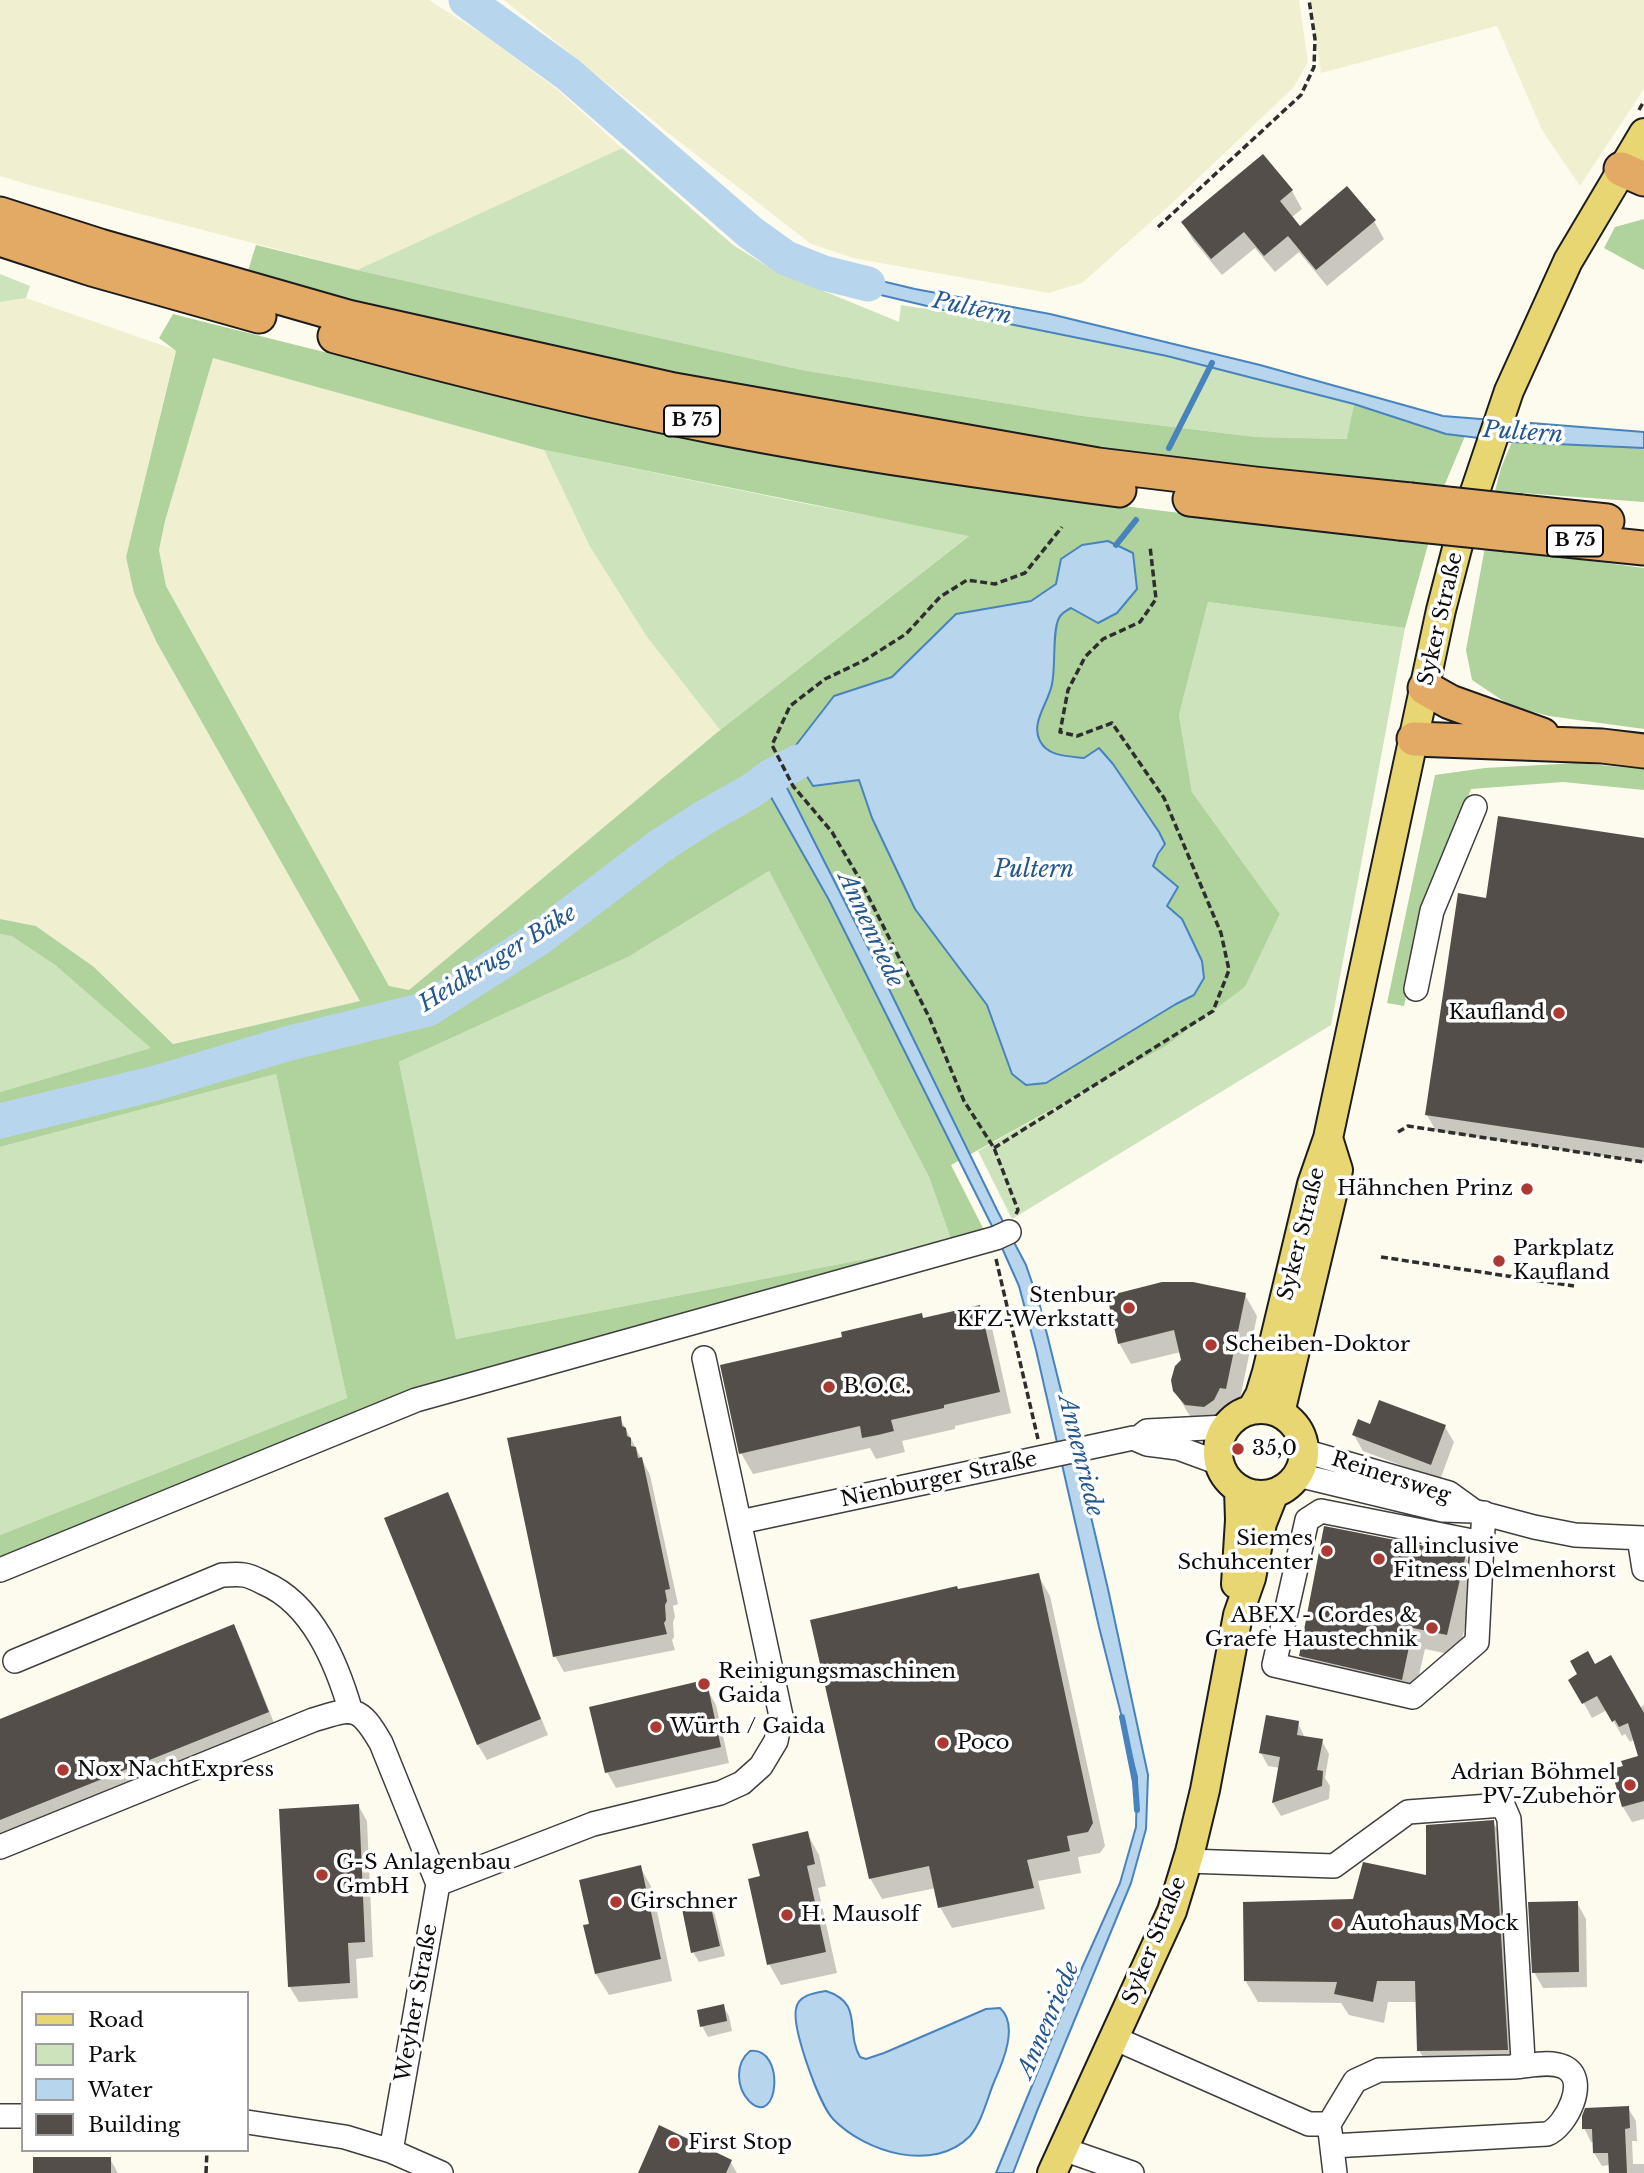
<!DOCTYPE html>
<html>
<head>
<meta charset="utf-8">
<style>
  body { margin:0 }
  #map { position:relative; width:1644px; height:2173px; overflow:hidden; background:#fdfbee; font-family:"Libre Baskerville",serif }
  canvas { display:block }
  .legend { position:absolute; left:21px; top:1991px; width:228px; height:161px; box-sizing:border-box; background:#fff; border:2px solid #9e9e9e; margin:0; padding:9px 12px; list-style:none; font-size:21px; color:#0c0c0c }
  .legend li { display:flex; align-items:center; gap:14px; height:35px }
  .legend b { width:35px; border:2px solid #9e9e9e }
</style>
</head>
<body>
<div id="map">
<canvas width="1644" height="2173"></canvas>
<ul class="legend">
<li><b style="height:9px;background:#e8d672"></b>Road</li>
<li><b style="height:19px;background:#cce3bb"></b>Park</li>
<li><b style="height:19px;background:#b8d5ee"></b>Water</li>
<li><b style="height:19px;background:#534e4a"></b>Building</li>
</ul>
</div>
<script>
const ctx = document.querySelector('canvas').getContext('2d');
ctx.lineJoin = 'round';
function fill(path, color) { ctx.fillStyle = color; ctx.fill(path, 'evenodd'); }
function trace(path, color, width, dash) { ctx.strokeStyle = color; ctx.lineWidth = width; ctx.lineCap = dash ? 'butt' : 'round'; ctx.setLineDash(dash || []); ctx.stroke(path); }
function label(font, color, halo, rows, align = 'center') {
  ctx.font = font + ' "Libre Baskerville",serif'; ctx.lineWidth = 7; ctx.setLineDash([]); ctx.textBaseline = 'middle'; ctx.strokeStyle = halo; ctx.fillStyle = color; for (const [text, x, y, turn = 0] of rows) {
    ctx.save(); ctx.translate(x, y); ctx.rotate((+turn || 0) * Math.PI / 180); ctx.textAlign = isNaN(turn) ? turn : align; if (halo) ctx.strokeText(text, 0, 0); ctx.fillText(text, 0, 0); ctx.restore();
  }
}
fill(new Path2D(`
  M0,0H429L487,37L558,90L622,148L357,270L33,186L0,176Z
  M504,0H1299L1308,62L1294,87L1171,204L1082,283L1048,293L853,258L811,244L667,132Z
  M1310,0H1644V89L1580,186L1542,130L1497,26L1321,73Z
  M26,298L176,350L126,557L157,643L360,1001L173,1044L94,967L36,926L0,919V302Z
  M213,357L544,450L589,545L647,637L720,730L409,990L389,986L166,586L159,550L165,521Z`), '#f0f0d0');
fill(new Path2D(`
  M622,148L733,245L775,271L899,322L901,305L965,315L1167,356L1354,404L1348,439L1256,437L1083,416L802,370L357,270Z
  M0,274L30,286L26,298L0,302Z
  M544,450L802,503L970,535L720,730L647,637L589,545Z
  M1208,602L1405,628L1331,1025L1012,1219L978,1151L1166,1046L1245,987L1280,914L1192,792L1179,715Z
  M769,871L929,1177L952,1242L456,1339L399,1062L628,957Z
  M0,934L12,935L55,965L152,1048L0,1092Z
  M276,1074L347,1398L0,1535V1147Z`), '#cce3bb');
fill(new Path2D(`
  M1644,219V270L1604,248L1615,227Z
  M256,245L357,270L802,370L1083,416L1256,437L1347,439L1354,404L1446,434L1465,436L1443,489L1150,455L947,425L693,381L477,333L247,274Z
  M173,314C372,364 571,415 773,453C990,493 1210,517 1429,541L1405,628L1208,602L1179,715L1192,792L1280,914L1245,987L1213,1011L1166,1046L951,1165L988,1238L433,1392L0,1566V1535L347,1398L276,1074L0,1147V1125L156,1086L264,1053L394,1021L392,1014L257,1049L158,1079L0,1119V1092L151,1048L55,965L12,936L0,934V919L36,926L94,967L173,1044L360,1001L157,643L134,593L126,557L176,351L159,338ZM213,358L544,450L969,536L720,730L409,990L389,986L166,586L159,550L165,521ZM1108,541L1133,553L1098,623L1071,608C1067,611 1061,614 1059,618C1052,631 1056,665 1052,684C1049,702 1030,723 1040,741C1048,757 1069,756 1084,758L1098,748L1165,844L1153,866L1167,877L1166,906L1182,919L1194,995L1176,1004L1046,1083L1012,1074L987,1005L915,909L872,818L859,780L793,749L834,696L892,677L956,614L1031,601L1056,584L1061,559ZM769,871L929,1177L952,1242L456,1339L399,1062L628,957Z
  M1512,442L1644,448V502L1495,491L1501,468Z
  M1485,547L1644,568V729L1549,716L1511,706L1472,680L1466,650Z
  M1578,763L1644,769V790L1563,782L1471,789L1424,907L1404,1006L1387,1003L1435,775L1485,768Z`), '#b0d29c');
const water = new Path2D(`
  M824,273H848L915,289L1050,314L1260,365L1443,416L1644,432V448L1512,442L1446,434L1354,404L1167,356L965,315L847,287Z
  M1108,541L1133,553L1137,589L1117,613L1098,623L1071,608C1067,610 1061,614 1059,618C1052,631 1056,666 1052,684C1049,702 1030,723 1040,741C1048,757 1069,756 1084,758L1099,748L1113,764L1159,832L1165,844L1158,854L1153,866L1178,887L1167,906L1182,919L1202,961L1204,978L1194,995L1176,1004L1046,1083L1026,1085L1012,1074L987,1005L915,909L872,818L859,780L813,786L798,762L793,749L834,696L892,677L956,614L1031,601L1056,584L1061,559L1082,545Z
  M779,772L888,987L998,1212L1026,1265L1040,1306L1068,1419L1108,1589L1148,1775L1146,1829L1131,1883L1037,2111L1013,2173H996L1064,2008L1120,1883L1136,1827L1137,1777L1099,1627L1036,1350L1019,1286L994,1230L829,900L763,783Z
  M826,1991C864,2003 845,2031 860,2057L866,2059L884,2053L986,2009L1000,2008C1019,2025 1003,2062 994,2082C987,2099 982,2122 970,2136C934,2173 866,2153 833,2119C819,2104 792,2029 796,2009C798,1995 814,1993 826,1991Z
  M750,2051C786,2046 779,2130 749,2101C736,2087 735,2063 750,2051Z`);
fill(water, '#b8d5ee');
trace(water, '#4883bd', 2);
fill(new Path2D(`
  M1263,156L1292,191L1302,209L1291,218L1300,228L1374,221L1384,239L1327,286L1299,252L1275,272L1255,248L1222,275L1193,240L1183,223Z
  M1644,840V1162L1436,1131L1427,1115L1488,900Z
  M1245,1295L1257,1316L1238,1409H1232L1226,1421L1199,1426L1188,1413L1175,1391L1183,1361L1181,1352L1131,1364L1119,1343Z
  M979,1307L992,1328L1011,1413L955,1426V1429L902,1441L905,1452L876,1459L870,1448L753,1474L741,1453L924,1320Z
  M620,1418L650,1475L678,1604L673,1606L675,1617L673,1622L674,1637L672,1640L675,1650L564,1672L555,1656Z
  M1371,1426L1445,1427L1454,1442L1440,1480L1363,1451L1354,1435Z
  M447,1494L456,1510L548,1735L487,1760L478,1745L386,1519Z
  M1465,1556L1477,1577L1458,1656L1425,1649L1413,1701L1313,1677L1301,1656Z
  M1038,1575L1050,1596L1105,1846L1100,1853L1078,1857L1081,1873L1038,1881L1045,1909L952,1928L940,1907L936,1888L882,1899L870,1878L958,1591Z
  M233,1627L242,1642L276,1728L0,1840V1721Z
  M1595,1666L1639,1708L1644,1705V1819L1632,1822L1623,1807L1625,1767L1640,1757L1635,1739L1630,1742L1625,1734L1622,1736L1607,1710L1592,1718L1571,1680Z
  M707,1689L716,1705L729,1763L616,1788L607,1772Z
  M1298,1723L1305,1738L1322,1741L1329,1754L1325,1778L1330,1786L1329,1799L1281,1816L1273,1803L1280,1768L1268,1766L1261,1753Z
  M358,1805L367,1821L373,1957L356,1959L358,1998L299,2002L289,1986Z
  M1493,1822L1505,1843L1520,2071H1431L1419,2050L1417,2002H1388L1384,2023L1349,2015L1341,2003L1258,2002L1245,1980L1355,1901L1428,1877Z
  M807,1833L819,1855L826,1886L818,1888L837,1973L781,1985L769,1964L762,1878Z
  M640,1867L652,1888L672,1981L609,1995L596,1974Z
  M1577,1903L1586,1919L1587,1987L1543,1988L1534,1972Z
  M710,1905L715,1915L725,1956L699,1962L693,1952Z
  M723,2006L729,2016L732,2031L708,2037L702,2026Z
  M1628,2108L1636,2121L1637,2141H1632L1633,2164H1644V2173H1611L1610,2165L1602,2166L1594,2153V2142H1591L1584,2128Z
  M110,2159L118,2173H34Z
  M730,2161L737,2173H640Z`), '#0003');
trace(new Path2D(`
  M1169,448L1212,363
  M1116,545L1136,520
  M1122,1717L1135,1782L1137,1810`), '#4883bd', 6);
trace(new Path2D(`
  M466,0L568,74L751,233L786,258L824,273L868,284
  M0,1121L156,1083L286,1044L428,1009L539,938L660,846L705,817L751,791L770,777L798,762`), '#b8d5ee', 35);
fill(new Path2D(`
  M1263,154L1293,190L1280,201L1300,226L1347,186L1376,220L1316,270L1288,236L1264,256L1244,232L1211,259L1181,222Z
  M1498,816L1644,838V1148L1425,1115L1458,893L1486,898Z
  M1162,1282H1193L1246,1293L1226,1389L1220,1388L1214,1400L1204,1407L1185,1405L1173,1391L1171,1380L1175,1366L1181,1360L1174,1330L1118,1344L1107,1296Z
  M980,1305L1000,1392L944,1405V1408L891,1420L894,1431L878,1435L862,1438L860,1426L739,1454L720,1365L842,1337L841,1332L922,1313L923,1318Z
  M1379,1400L1446,1425L1431,1465L1352,1435L1358,1419L1370,1424Z
  M621,1416L622,1426L626,1428L627,1436L631,1438V1446L636,1447L638,1458L642,1457L670,1589L665,1590L667,1601L665,1605L666,1620L664,1623L667,1634L553,1657L507,1438Z
  M448,1492L541,1719L477,1745L384,1518Z
  M1324,1526L1466,1554L1447,1635L1413,1628L1402,1680L1299,1656Z
  M1039,1573L1093,1823L1088,1832L1067,1836L1070,1851L1027,1860L1034,1888L938,1908L929,1866L869,1879L810,1620L957,1586L958,1589Z
  M234,1624L269,1712L0,1820V1719Z
  M1588,1651L1595,1664L1611,1655L1644,1713V1801L1622,1807L1611,1769L1623,1766L1621,1761L1638,1756L1628,1723L1619,1727L1615,1720L1612,1722L1597,1696L1582,1704L1568,1680L1577,1674L1570,1661Z
  M700,1681L708,1687L721,1747L605,1773L589,1707Z
  M1266,1715L1299,1721L1297,1735L1323,1739L1317,1770L1323,1771L1322,1786L1272,1803L1280,1757L1259,1753Z
  M359,1804L365,1942L348,1943L350,1983L288,1987L279,1809Z
  M1494,1820L1508,2050L1417,2051L1415,1981H1377L1373,2002L1334,1994L1337,1982L1244,1981L1243,1902L1353,1899L1363,1862L1426,1875V1825Z
  M808,1831L815,1864L807,1866L826,1952L767,1965L748,1879L760,1876L752,1844Z
  M641,1865L661,1959L595,1974L583,1925L589,1924L579,1880Z
  M1578,1901L1579,1972L1532,1973L1528,1902Z
  M710,1903L720,1946L691,1953L682,1909Z
  M724,2004L727,2021L700,2027L697,2010Z
  M1629,2106L1630,2128L1625,2129L1627,2173H1609L1608,2153H1593L1592,2129H1582V2116L1585,2108Z
  M659,2125L732,2160L726,2173H638Z
  M33,2157H111V2173H33Z`), '#534e4a');
const minor = new Path2D(`
  M1416,989L1432,911L1475,807
  M1137,1439L1147,1431L1226,1427
  M1304,1451L1449,1493L1474,1511
  M1298,1475L1443,1510L1474,1511L1534,1527L1575,1535L1644,1538
  M740,1522L1133,1438L1147,1444L1178,1448L1219,1463
  M1639,1538L1644,1569
  M1482,1543L1477,1642L1413,1697L1274,1665L1307,1520L1321,1511L1482,1543L1484,1513
  M0,1570L416,1400L996,1238L1009,1232
  M15,1661L222,1575C229,1575 237,1574 244,1575C251,1576 258,1580 264,1583C313,1604 337,1664 351,1712
  M0,1847L313,1720C354,1707 359,1705 381,1743L438,1884L391,2151
  M438,1884L593,1824L720,1793L742,1783L761,1766L776,1741L781,1716L704,1358
  M1114,2038L1309,2124H1329L1355,2081L1379,2070L1514,2067L1523,2060L1509,1819L1503,1805L1408,1812L1334,1866L1187,1861
  M0,2116H23
  M247,2122L345,2137L391,2151L441,2173
  M1330,2131L1335,2173
  M1332,2146L1547,2134C1566,2127 1590,2079 1564,2067C1550,2060 1529,2066 1514,2067
  M1063,2149L1132,2173`);
const major = new Path2D(`
  M1218 1452a43 43 0 1 1 86 0a43 43 0 1 1-86 0Z
  M1252,1409L1260,1395L1267,1372L1312,1184L1328,1138L1441,610L1461,533L1509,391L1568,261L1644,133
  M1280,1413L1338,1170L1328,1138
  M1236,1584L1240,1520L1239,1489
  M1052,2173L1172,1911L1190,1852L1205,1790L1238,1615L1251,1578L1262,1523L1274,1493`);
const highway = new Path2D(`
  M1621,169L1644,179
  M0,214L100,246L348,317L674,390L1098,465L1255,484L1410,500
  M0,239L92,269L259,316
  M335,336C461,370 588,402 717,427C850,453 985,472 1119,490
  M1190,499L1400,523
  M1521,512L1607,521
  M1507,534L1644,548
  M1425,688L1450,702L1542,735
  M1414,739L1602,746L1644,751`);
trace(minor, '#3f3f3f', 26);
trace(major, '#1d1d1d', 32);
trace(highway, '#1d1d1d', 37);
trace(new Path2D(`
  M1639,110L1644,101
  M1158,227L1301,95L1314,67L1315,39L1309,0
  M1398,1132L1408,1126L1644,1162
  M994,1148L1213,1011L1229,970L1221,933L1164,798L1112,723L1077,736L1060,732L1068,690L1085,657L1103,639L1140,622L1156,599L1150,546
  M1016,1214L1018,1210L994,1148L964,1101L930,1019L859,878L832,832L793,786L772,745L790,706L825,679L865,660L906,634L940,597L967,580L995,584L1025,573L1062,527
  M1381,1257L1574,1286
  M996,1259L1038,1439
  M206,2173L207,2150`), '#2e2e2e', 3.5, [7, 3.5]);
trace(minor, '#fff', 23);
trace(major, '#e8d672', 28);
trace(highway, '#e3aa66', 33);
const highwayBridge = new Path2D(`
  M1410,500L1521,512
  M1400,523L1507,534`);
trace(highwayBridge, '#1d1d1d', 37, []);
trace(highwayBridge, '#e3aa66', 33);
for (const [x, y, r, color] of [
  [1559,1013,7,"#ab3a35"],
  [1527,1189,7,"#ab3a35"],
  [1499,1261,7,"#ab3a35"],
  [1129,1308,7,"#ab3a35"],
  [1211,1345,7,"#ab3a35"],
  [829,1387,7,"#ab3a35"],
  [1238,1449,7,"#ab3a35"],
  [1327,1551,7,"#ab3a35"],
  [1379,1559,7,"#ab3a35"],
  [1432,1628,7,"#ab3a35"],
  [704,1684,7,"#ab3a35"],
  [656,1727,7,"#ab3a35"],
  [943,1743,7,"#ab3a35"],
  [63,1770,7,"#ab3a35"],
  [1630,1785,7,"#ab3a35"],
  [322,1875,7,"#ab3a35"],
  [616,1902,7,"#ab3a35"],
  [787,1915,7,"#ab3a35"],
  [1337,1924,7,"#ab3a35"],
  [674,2143,7,"#ab3a35"]
]) { const dot = new Path2D(); dot.arc(x, y, r, 0, 2 * Math.PI); ctx.fillStyle = color; ctx.fill(dot); trace(dot, '#fff', 2.5); }
for (const [x, y, w] of [
  [692,421,56],
  [1575,541,56]
]) { const box = new Path2D(); box.roundRect(x - w / 2, y - 15.5, w, 31, 5); ctx.fillStyle = '#fff'; ctx.fill(box); trace(box, '#0c0c0c', 2); }
label('bold 19px', '#0c0c0c', null, [
  ["B 75",692,421],
  ["B 75",1575,541]
]);
label('21px', '#0c0c0c', '#fff', [
  ["Syker Straße",1441,619,-77],
  ["Syker Straße",1302,1234,-76],
  ["Reinersweg",1391,1478,18],
  ["Nienburger Straße",939,1480,-12],
  ["Syker Straße",1155,1941,-68],
  ["Weyher Straße",417,2003,-80]
]);
label('21px', '#0c0c0c', '#fff', [
  ["Kaufland",1545,1013,"right"],
  ["Hähnchen Prinz",1513,1189,"right"],
  ["Parkplatz",1513,1249],
  ["Kaufland",1513,1273],
  ["Stenbur",1115,1296,"right"],
  ["KFZ-Werkstatt",1115,1320,"right"],
  ["Scheiben-Doktor",1225,1345],
  ["B.O.C.",843,1387],
  ["35,0",1252,1449],
  ["Siemes",1313,1539,"right"],
  ["Schuhcenter",1313,1563,"right"],
  ["all inclusive",1393,1547],
  ["Fitness Delmenhorst",1393,1571],
  ["ABEX - Cordes &",1418,1616,"right"],
  ["Graefe Haustechnik",1418,1640,"right"],
  ["Reinigungsmaschinen",718,1672],
  ["Gaida",718,1696],
  ["Würth / Gaida",670,1727],
  ["Poco",957,1743],
  ["Nox NachtExpress",77,1770],
  ["Adrian Böhmel",1616,1773,"right"],
  ["PV-Zubehör",1616,1797,"right"],
  ["G-S Anlagenbau",336,1863],
  ["GmbH",336,1887],
  ["Girschner",630,1902],
  ["H. Mausolf",801,1915],
  ["Autohaus Mock",1351,1924],
  ["First Stop",688,2143]
], 'left');
label('italic 23px', '#25578f', '#fff', [
  ["Pultern",972,309,12],
  ["Pultern",1523,433,4],
  ["Pultern",1034,871],
  ["Annenriede",870,930,65],
  ["Heidkruger Bäke",498,959,-32],
  ["Annenriede",1080,1456,76],
  ["Annenriede",1049,2020,-67]
]);
</script>
</body>
</html>
